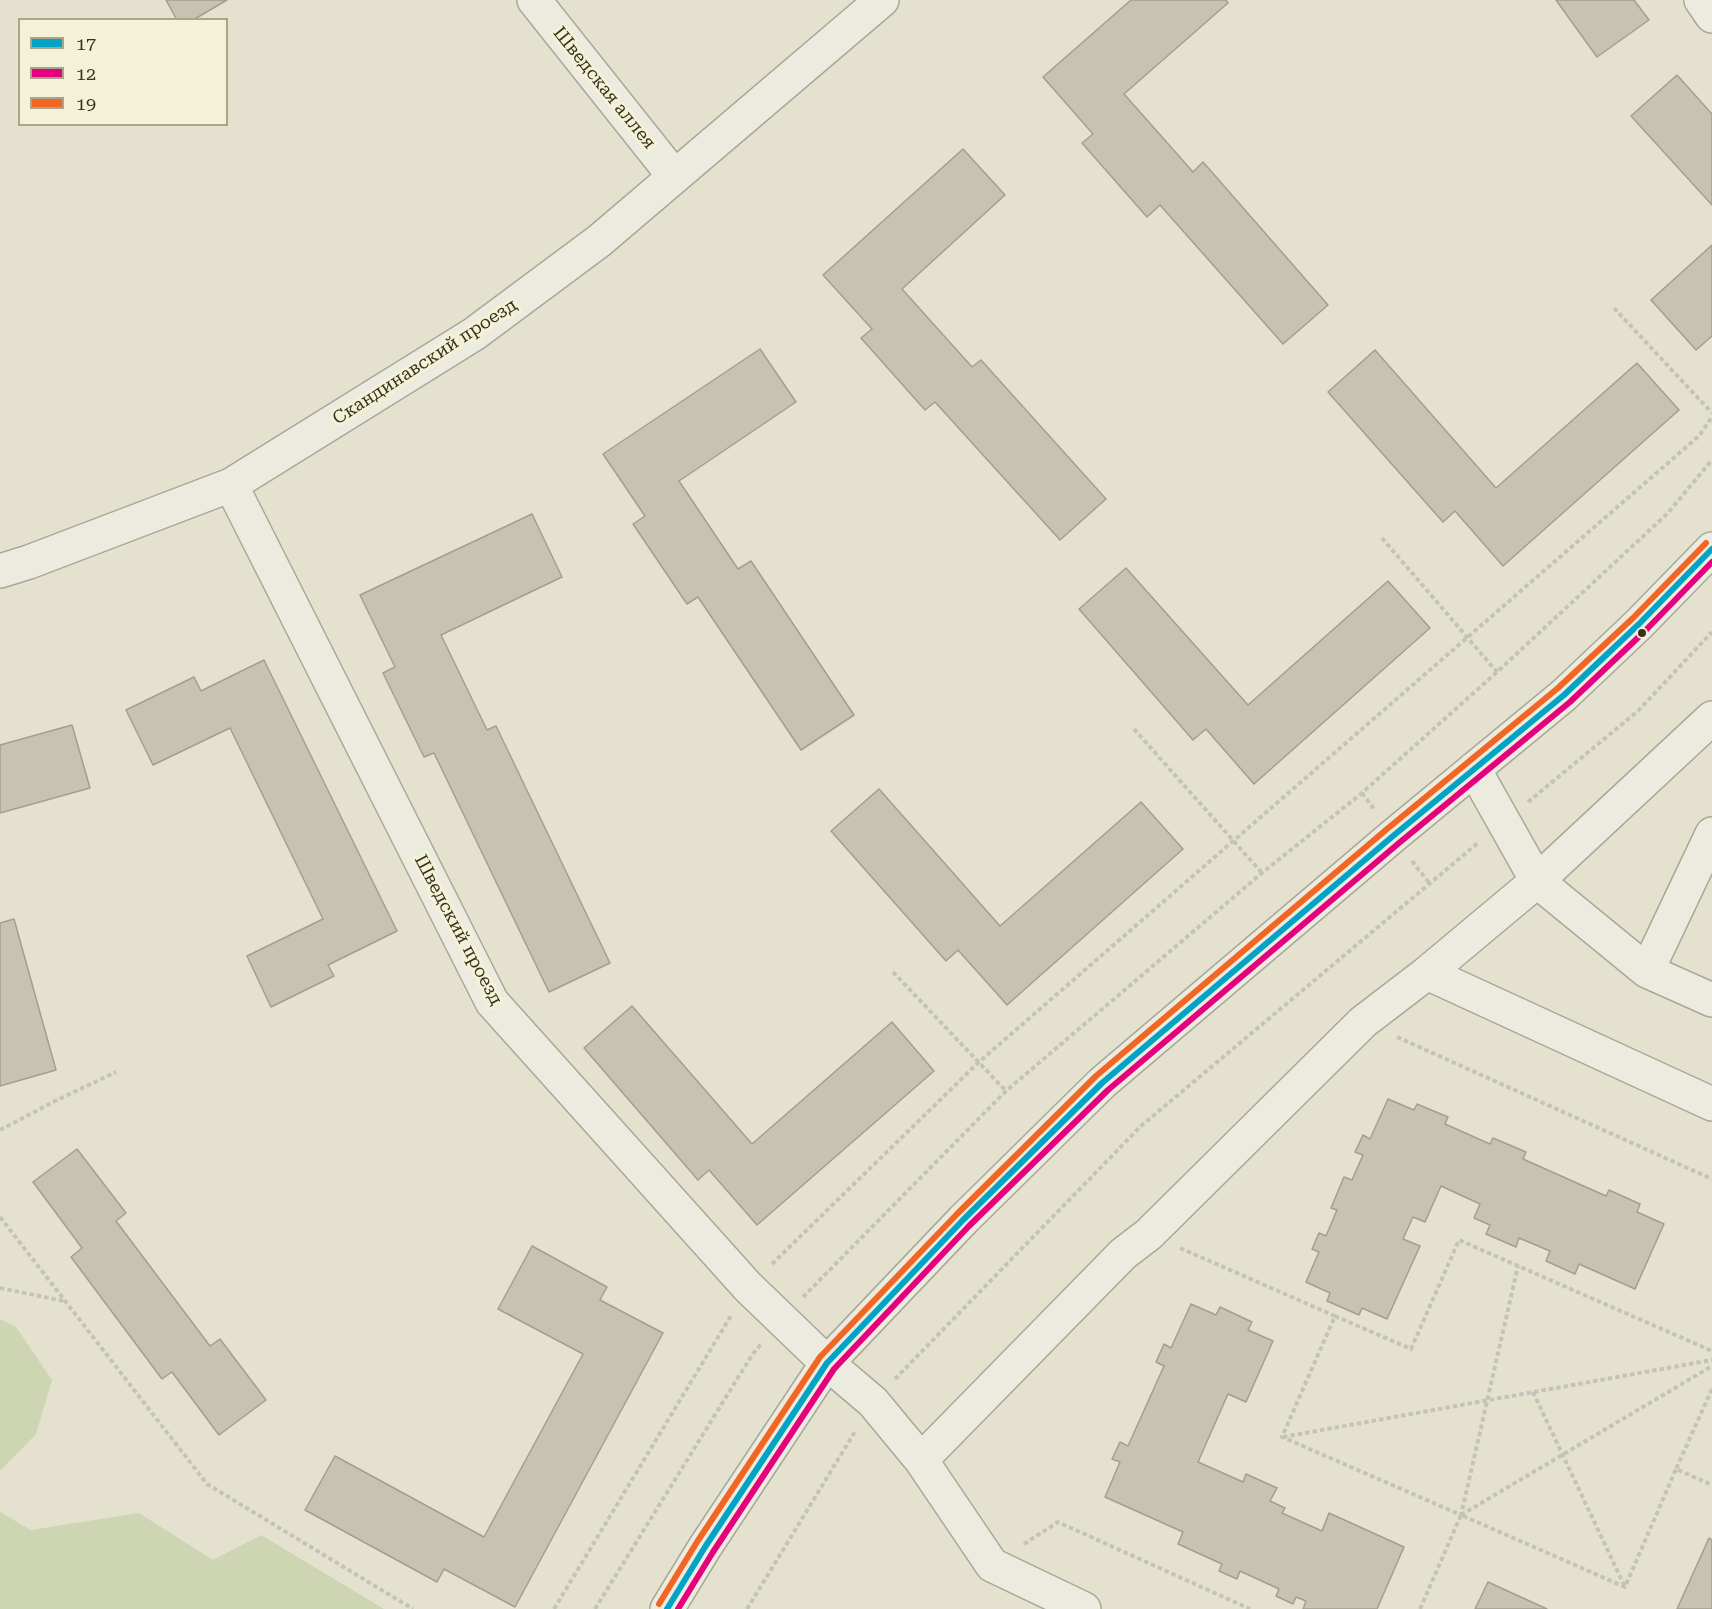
<!DOCTYPE html>
<html>
<head>
<meta charset="utf-8">
<style>
  body { margin:0 }
  #map { position:relative; width:1712px; height:1609px; overflow:hidden; background:#e4e2cf; font-family:"Roboto Serif",serif }
  canvas { display:block }
  .legend { position:absolute; left:18px; top:18px; width:210px; height:108px; box-sizing:border-box; background:#f4f2d6; border:2px solid #a9a58d; margin:0; padding:8px 10px; list-style:none; font-size:18px; color:#383120 }
  .legend li { display:flex; align-items:center; gap:12px; height:30px }
  .legend b { width:30px; border:2px solid #a9a58d }
</style>
</head>
<body>
<div id="map">
<canvas width="1712" height="1609"></canvas>
<ul class="legend">
<li><b style="height:8px;background:#03a3c5"></b>17</li>
<li><b style="height:8px;background:#e5007d"></b>12</li>
<li><b style="height:8px;background:#f26522"></b>19</li>
</ul>
</div>
<script>
const ctx = document.querySelector('canvas').getContext('2d');
ctx.lineJoin = 'round';
function fill(path, color) { ctx.fillStyle = color; ctx.fill(path, 'evenodd'); }
function trace(path, color, width, dash) { ctx.strokeStyle = color; ctx.lineWidth = width; ctx.lineCap = dash ? 'butt' : 'round'; ctx.setLineDash(dash || []); ctx.stroke(path); }
function label(font, color, halo, rows, align = 'center') {
  ctx.font = font + ' "Roboto Serif",serif'; ctx.lineWidth = 6; ctx.setLineDash([]); ctx.textBaseline = 'middle'; ctx.strokeStyle = halo; ctx.fillStyle = color; for (const [text, x, y, turn = 0] of rows) {
    ctx.save(); ctx.translate(x, y); ctx.rotate((+turn || 0) * Math.PI / 180); ctx.textAlign = isNaN(turn) ? turn : align; if (halo) ctx.strokeText(text, 0, 0); ctx.fillText(text, 0, 0); ctx.restore();
  }
}
fill(new Path2D(`
  M0,1319L16,1327L52,1380L36,1434L0,1471Z
  M0,1512L31,1530L139,1513L213,1560L261,1535L384,1609H0Z`), '#cdd5b2');
const building = new Path2D(`
  M166,0H227L193,20H177Z
  M1131,0H1226L1228,3L1124,94L1193,172L1203,162L1328,305L1283,344L1160,205L1147,217L1082,143L1093,134L1043,77Z
  M1556,0H1634L1649,20L1597,57Z
  M1677,75L1712,114V205L1631,116Z
  M963,149L1005,195L902,289L972,367L981,360L1106,499L1060,540L935,402L925,410L861,338L872,329L823,275Z
  M1712,245V336L1696,350L1651,300Z
  M760,349L796,402L679,481L738,569L751,561L854,715L801,750L698,597L687,604L633,524L645,516L603,454Z
  M1375,350L1496,488L1637,363L1679,410L1503,566L1455,511L1443,522L1328,392Z
  M532,514L562,577L441,635L487,730L496,726L610,963L549,992L434,753L424,757L383,673L395,667L360,595Z
  M1126,568L1248,705L1388,581L1430,628L1254,784L1206,729L1193,740L1079,609Z
  M264,660L397,931L328,965L334,976L271,1007L247,956L323,919L230,728L153,765L126,710L194,677L201,691Z
  M72,725L90,788L0,813V745Z
  M879,789L1000,926L1141,802L1183,849L1007,1005L958,950L946,961L831,831Z
  M14,919L56,1070L0,1086V923Z
  M632,1006L752,1144L892,1022L934,1071L757,1225L709,1170L698,1180L584,1048Z
  M1388,1099L1414,1110L1417,1104L1448,1117L1445,1124L1490,1144L1493,1138L1526,1152L1523,1159L1606,1196L1609,1190L1640,1204L1637,1212L1664,1224L1635,1289L1579,1264L1575,1274L1546,1261L1550,1251L1519,1238L1516,1247L1486,1234L1490,1225L1474,1218L1480,1204L1441,1186L1425,1222L1413,1217L1403,1239L1420,1246L1387,1319L1362,1308L1359,1315L1327,1301L1330,1293L1306,1282L1319,1252L1312,1249L1319,1233L1326,1236L1337,1210L1331,1208L1344,1177L1352,1180L1363,1155L1355,1152L1363,1135L1370,1139Z
  M77,1149L126,1213L116,1221L210,1346L220,1339L266,1400L219,1435L172,1372L162,1379L71,1257L82,1248L33,1182Z
  M532,1246L607,1287L600,1300L663,1333L515,1607L444,1569L437,1582L305,1510L335,1456L484,1537L583,1354L498,1309Z
  M1191,1304L1216,1315L1220,1307L1252,1322L1248,1330L1273,1341L1246,1402L1228,1394L1198,1462L1243,1482L1246,1474L1277,1488L1270,1501L1285,1508L1282,1513L1322,1531L1329,1513L1404,1547L1377,1609H1303L1306,1601L1296,1597L1293,1604L1276,1596L1279,1589L1240,1571L1237,1579L1219,1571L1222,1564L1178,1544L1183,1532L1105,1497L1120,1462L1112,1459L1120,1442L1128,1446L1164,1366L1156,1362L1164,1344L1171,1348Z
  M1709,1538L1712,1540V1609H1677Z
  M1488,1582L1547,1609H1475Z`);
fill(building, '#c8c2b0');
trace(building, '#a49e8e', 1.5);
const minor = new Path2D(`
  M534,0L674,176
  M1701,0L1712,16
  M231,485L492,1002L748,1287L827,1363L873,1402L921,1460L992,1565L1084,1609
  M0,571L29,562L231,485L474,334L599,241L882,0
  M1474,769L1537,881L1647,971
  M1712,834L1647,971L1712,1000
  M1427,973L1537,881L1712,718
  M921,1460L1123,1254L1149,1234L1363,1022L1427,973L1712,1104
  M667,1609L705,1547L827,1363L963,1220L1102,1083L1393,836L1564,695L1639,624L1712,549`);
trace(minor, '#a9a798', 36);
trace(new Path2D(`
  M1614,308L1712,413
  M1382,538L1497,672
  M1134,729L1262,873
  M1362,793L1374,809
  M1528,802L1638,711L1712,632
  M1412,861L1430,884
  M893,972L1006,1091
  M1397,1037L1712,1179
  M0,1130L55,1101L116,1072
  M0,1217L207,1484L413,1609
  M1180,1248L1335,1316L1282,1437L1461,1515L1518,1266
  M772,1264L979,1062L1699,436L1712,417
  M0,1288L64,1301
  M803,1297L1006,1091L1262,873L1362,793L1497,672L1667,514L1712,460
  M1335,1316L1411,1349L1459,1240L1712,1351
  M895,1379L1141,1126L1478,843
  M1712,1389L1676,1469L1712,1485
  M1533,1392L1625,1587
  M1283,1437L1712,1360
  M1461,1515L1712,1366
  M1024,1544L1058,1522L1250,1609
  M554,1609L732,1314
  M595,1609L752,1355L762,1343
  M747,1609L856,1430
  M1420,1609L1461,1515L1625,1587L1676,1469`), '#c5c3b7', 4, [4.5, 3]);
trace(minor, '#ecebe0', 33);
trace(new Path2D(`
  M667,1609L705,1547L827,1363L963,1220L1102,1083L1393,836L1564,695L1639,624L1712,549`), '#03a3c5', 6);
trace(new Path2D(`
  M678,1609L713,1552L834,1369L969,1226L1108,1090L1399,843L1570,702L1645,631L1712,562`), '#e5007d', 6);
trace(new Path2D(`
  M659,1604L697,1542L820,1357L957,1214L1096,1076L1387,829L1558,688L1633,618L1706,543`), '#f26522', 6);
for (const [x, y, r, color] of [
  [1642,633,5,"#383120"]
]) { const dot = new Path2D(); dot.arc(x, y, r, 0, 2 * Math.PI); ctx.fillStyle = color; ctx.fill(dot); trace(dot, '#f4f2d6', 2); }
label('18px', '#383120', '#f4f2d6', [
  ["Шведская аллея",604,88,51],
  ["Скандинавский проезд",425,362,-33],
  ["Шведский проезд",458,930,62]
]);
</script>
</body>
</html>
